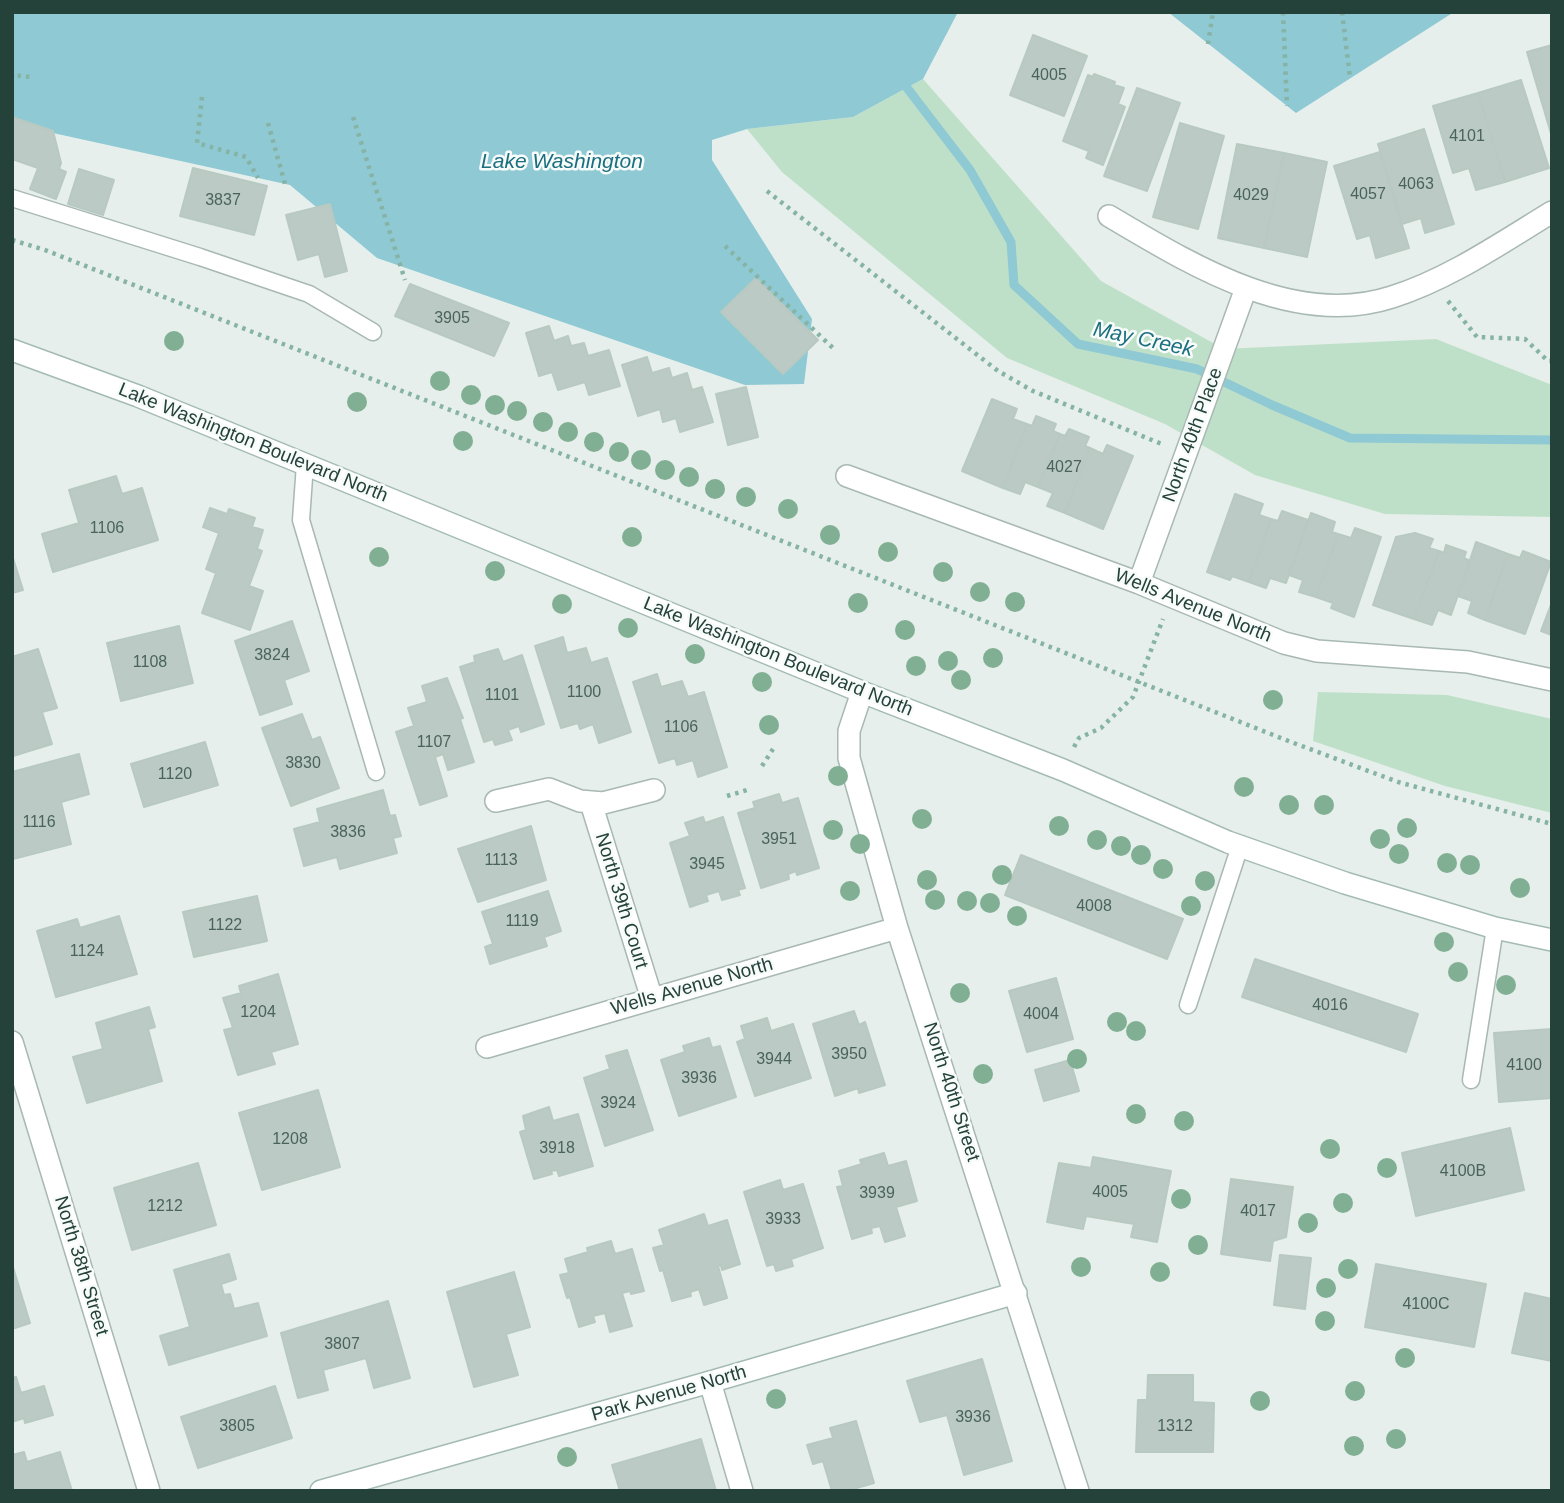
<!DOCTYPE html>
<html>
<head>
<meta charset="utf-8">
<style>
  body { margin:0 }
  #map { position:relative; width:1564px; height:1503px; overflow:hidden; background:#e6efeb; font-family:Arial,sans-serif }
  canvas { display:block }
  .frame { position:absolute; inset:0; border:14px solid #24423a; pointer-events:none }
</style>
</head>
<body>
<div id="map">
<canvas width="1564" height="1503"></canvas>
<div class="frame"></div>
</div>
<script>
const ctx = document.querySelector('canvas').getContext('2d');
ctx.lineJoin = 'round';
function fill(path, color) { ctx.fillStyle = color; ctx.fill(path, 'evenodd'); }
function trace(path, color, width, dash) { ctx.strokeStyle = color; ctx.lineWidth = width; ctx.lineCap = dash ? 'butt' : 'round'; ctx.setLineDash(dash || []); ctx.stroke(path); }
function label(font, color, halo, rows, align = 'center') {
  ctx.font = font + ' Arial,sans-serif'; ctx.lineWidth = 5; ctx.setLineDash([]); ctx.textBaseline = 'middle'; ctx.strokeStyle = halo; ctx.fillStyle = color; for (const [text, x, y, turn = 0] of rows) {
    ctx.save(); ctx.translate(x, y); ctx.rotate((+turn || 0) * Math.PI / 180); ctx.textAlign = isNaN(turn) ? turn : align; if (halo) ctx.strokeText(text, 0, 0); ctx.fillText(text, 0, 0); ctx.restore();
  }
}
fill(new Path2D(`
  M923,79L1101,281L1224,349L1436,339L1552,385V517L1385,514L1255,475L1165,424L1007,358L782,172L747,129L853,117Z
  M1318,692L1447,695L1552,719V813L1445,786L1313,741Z`), '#bfe0c8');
fill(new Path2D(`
  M12,12H958L923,79L853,117L747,129L712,140V160L812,319L804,384L745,385L377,258L290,185L12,124Z
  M1168,12H1454L1296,113Z`), '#8ec9d4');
trace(new Path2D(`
  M901,80L970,170L1011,242L1014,285L1078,344L1197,369L1272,405L1350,438L1552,440`), '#8ec9d4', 9);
const building = new Path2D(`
  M1033,35L1087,56L1064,116L1010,95Z
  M1552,45V137L1527,52Z
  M1094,74L1115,82L1114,85L1124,88L1118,104L1125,107L1103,165L1086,158L1089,151L1063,141L1088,75L1093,77Z
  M1521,80L1549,168L1505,182L1478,93Z
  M1137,88L1180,103L1147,191L1104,176Z
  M1478,93L1505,182L1476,190L1469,168L1453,173L1433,106Z
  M12,117L53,131L61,163L59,169L66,172L56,199L30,189L38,168L12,159Z
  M1180,123L1224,136L1198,229L1153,217Z
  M1424,129L1454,224L1425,233L1421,218L1402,224L1378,144Z
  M1237,144L1284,153L1264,248L1218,238Z
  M1380,152L1409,248L1376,258L1370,235L1357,239L1334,166Z
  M1284,153L1327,162L1307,257L1264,248Z
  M193,168L267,186L254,235L180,216Z
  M79,169L114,180L103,215L68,204Z
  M330,204L347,271L325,277L319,254L298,260L286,215Z
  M756,278L818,340L783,374L721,312Z
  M410,284L509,323L494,356L395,316Z
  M549,326L554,341L568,336L571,346L584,343L588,356L609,350L620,386L589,395L585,382L558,390L552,372L539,376L526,333Z
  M647,357L652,373L669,368L672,378L687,373L692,390L702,387L713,422L680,432L676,418L663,422L660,409L638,416L622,365Z
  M746,387L758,437L728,445L716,394Z
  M992,399L1017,409L1013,419L1027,424L1003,488L962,471Z
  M1036,416L1056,424L1053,431L1060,434L1038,487L1025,482L1020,494L1003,488L1027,424L1032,426Z
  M1069,429L1089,437L1085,446L1090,448L1065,513L1047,506L1053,493L1038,487L1060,434L1065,436Z
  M1107,445L1133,456L1103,529L1065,513L1090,448L1103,454Z
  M116,476L122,494L142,488L158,540L53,572L42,534L79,523L69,490Z
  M1235,494L1263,504L1259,515L1271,519L1249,582L1232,576L1230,580L1207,572Z
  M210,508L227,514L229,509L255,518L252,527L263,530L257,549L262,551L249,586L263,591L250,630L202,613L216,573L206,569L219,533L203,527Z
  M1282,511L1308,520L1286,583L1270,578L1266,588L1249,582L1271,519L1278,521Z
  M1311,513L1335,522L1332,532L1338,534L1316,597L1299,592L1303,580L1289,575Z
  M1355,528L1381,537L1354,617L1331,608L1333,603L1316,597L1338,534L1351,538Z
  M1415,533L1433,539L1429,548L1439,551L1414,619L1373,605L1396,537Z
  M1476,542L1508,554L1485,620L1468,613L1472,601L1458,596Z
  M1446,545L1466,552L1464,558L1470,561L1451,615L1438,610L1432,625L1414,619L1439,551L1444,553Z
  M1523,551L1551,562L1525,634L1485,620L1508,554L1520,558Z
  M12,555L23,590L12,593Z
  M1552,602V635L1541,631Z
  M292,621L309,671L284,680L292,704L260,715L235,641Z
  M179,626L193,683L121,701L107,643Z
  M563,637L567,653L586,648L591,663L607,658L631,732L599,743L593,724L580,729L578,723L561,728L535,646Z
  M38,649L57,708L42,712L52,744L13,756L12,657Z
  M498,649L503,662L522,655L544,724L521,732L519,726L508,730L512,740L495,745L493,739L484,742L460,667L475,662L474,656Z
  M657,674L661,687L682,681L688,697L704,692L727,767L698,777L693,760L677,765L675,758L659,763L633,682Z
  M447,678L463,718L460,719L474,762L448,770L443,754L435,757L447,796L420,805L396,732L414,726L408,708L427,702L422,686Z
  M302,714L312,740L320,737L339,788L291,806L262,728Z
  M205,742L218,785L144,807L131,764Z
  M79,754L89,794L61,802L71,844L13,859L12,772Z
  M383,790L390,816L395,815L401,836L393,838L397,853L340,869L337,857L304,866L294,829L320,822L317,809Z
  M779,794L782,803L798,798L819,868L797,875L796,871L788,874L789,879L761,888L738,813L755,808L753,802Z
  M703,817L705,823L723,817L745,888L738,890L740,895L722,900L719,891L706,895L708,901L690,907L670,843L690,836L685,823Z
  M531,826L546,880L478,902L458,849Z
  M1021,855L1183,919L1167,959L1005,895Z
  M548,891L561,931L544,937L547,946L490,964L485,947L493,944L482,912Z
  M257,896L267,941L194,957L183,912Z
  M119,916L137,974L56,997L37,931L77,919L80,928Z
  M1255,959L1418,1014L1406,1052L1242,997Z
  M278,974L298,1044L271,1052L275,1064L238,1075L224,1030L233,1028L223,998L241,993L239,986Z
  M1056,978L1073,1039L1027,1052L1009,991Z
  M149,1007L155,1027L148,1029L162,1081L87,1103L73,1057L103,1049L96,1023Z
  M854,1011L859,1025L865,1022L885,1085L859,1093L858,1088L835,1096L813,1024Z
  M767,1018L771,1031L793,1024L811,1078L755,1096L737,1042L745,1039L741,1026Z
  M1552,1029V1098L1499,1102L1494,1033Z
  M709,1038L712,1048L720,1046L736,1097L679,1116L661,1060L685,1052L683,1046Z
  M627,1050L653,1130L605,1146L584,1078L610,1069L606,1056Z
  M1070,1060L1079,1091L1044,1101L1035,1070Z
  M318,1090L340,1167L262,1190L239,1113Z
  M549,1107L553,1121L578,1114L593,1166L559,1176L557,1170L551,1171L552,1174L534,1179L520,1132L526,1130L523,1116Z
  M1510,1128L1524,1190L1416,1216L1402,1153Z
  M884,1153L888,1166L906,1161L917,1201L896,1207L905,1236L885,1242L880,1226L871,1228L872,1233L852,1239L837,1187L843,1186L839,1171L862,1164L860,1160Z
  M1093,1157L1171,1171L1157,1242L1131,1237L1134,1224L1086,1216L1083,1229L1047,1222L1059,1163L1091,1168Z
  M198,1163L216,1225L132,1250L114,1188Z
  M1231,1179L1293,1187L1286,1237L1273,1241L1270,1261L1221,1254Z
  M780,1180L783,1190L803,1184L823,1248L791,1259L793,1266L776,1271L774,1264L767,1266L744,1192Z
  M704,1214L708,1226L727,1220L740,1264L722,1270L721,1265L718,1266L727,1298L704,1305L699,1289L690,1292L691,1296L672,1301L663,1270L660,1271L653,1248L664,1245L659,1230Z
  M611,1241L615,1254L632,1249L644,1291L631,1294L630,1291L622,1293L632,1326L610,1332L605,1313L593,1316L595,1322L579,1327L570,1297L567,1298L560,1275L569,1273L565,1259L588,1252L587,1248Z
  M229,1254L236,1279L221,1284L224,1295L230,1294L234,1309L258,1303L267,1336L169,1365L160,1336L190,1327L174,1270Z
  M1280,1255L1311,1258L1305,1309L1274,1305Z
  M12,1264L30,1323L12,1329Z
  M1376,1264L1486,1284L1474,1347L1365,1327Z
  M514,1272L530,1327L506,1334L518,1375L474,1387L447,1292Z
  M1525,1293L1552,1299V1361L1512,1353Z
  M388,1301L410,1378L374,1388L366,1358L323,1370L328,1390L298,1398L281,1333Z
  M982,1359L1012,1461L964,1475L947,1415L920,1422L907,1381Z
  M1148,1375H1193V1402L1214,1403L1213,1452H1136L1138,1400H1147Z
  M16,1377L21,1393L44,1386L53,1415L25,1423L24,1418L12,1422V1378Z
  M275,1386L292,1438L198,1468L181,1417Z
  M856,1421L874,1483L846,1491H832L823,1461L813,1464L807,1445L833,1438L830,1428Z
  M701,1439L716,1491H620L612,1465Z
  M24,1452L27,1462L60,1452L72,1491H12V1455Z`);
fill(building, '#bbcac4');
trace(building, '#b8c9c2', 2);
const lane = new Path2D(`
  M12,198L200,257L309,294L373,332
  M305,464L301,520L376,772
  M1188,1005L1240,846
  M1471,1080L1495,928`);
const street = new Path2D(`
  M1109,216C1190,264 1294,329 1392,297C1449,279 1501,243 1552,212
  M847,476L1139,583L1284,643L1317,651L1468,662L1552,680
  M1139,583L1246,288
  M862,692L849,731V758L897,928L1078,1491
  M496,801L549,789L580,801L603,803L654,790
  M591,803L652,999
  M12,1042L149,1491
  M487,1047L897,928
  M710,1382L742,1491`);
const secondary = new Path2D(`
  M12,350L138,396L862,692L1063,770L1228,842L1345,883L1495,928L1552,940
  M321,1491L710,1382L1016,1293`);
trace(lane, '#a8b8b2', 19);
trace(street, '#a8b8b2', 24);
trace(secondary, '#a4bbb3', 24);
trace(new Path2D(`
  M1283,12L1287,106
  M1342,12L1350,78
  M1451,12V14
  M1208,44L1213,12
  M12,78V75L32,77
  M202,97L197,143L246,157L258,178
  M353,117L405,280
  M268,123L285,184
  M767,191L998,371L1033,391L1164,445
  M12,240L45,250L1291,742L1398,782L1552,824
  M725,246L834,349
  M1448,301L1477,337L1525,339L1548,361H1552
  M1074,747L1079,738L1101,728L1133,697L1163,619
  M762,766L773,749
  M727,796L747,790`), '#86b3a5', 4.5, [3.5, 5]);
trace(lane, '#fff', 16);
trace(street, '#fff', 21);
trace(secondary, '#fff', 21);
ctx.fillStyle = '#80af93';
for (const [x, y] of [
  [174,341],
  [440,381],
  [471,395],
  [357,402],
  [495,405],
  [517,411],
  [543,422],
  [568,432],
  [463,441],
  [594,442],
  [619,452],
  [641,460],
  [665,470],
  [689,477],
  [715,489],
  [746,497],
  [788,509],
  [830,535],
  [632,537],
  [888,552],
  [379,557],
  [495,571],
  [943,572],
  [980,592],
  [1015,602],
  [858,603],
  [562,604],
  [628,628],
  [905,630],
  [695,654],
  [993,658],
  [948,661],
  [916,666],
  [961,680],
  [762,682],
  [1273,700],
  [769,725],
  [838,776],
  [1244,787],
  [1289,805],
  [1324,805],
  [922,819],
  [1059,826],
  [1407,828],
  [833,830],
  [1380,839],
  [1097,840],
  [860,844],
  [1121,846],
  [1399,854],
  [1141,855],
  [1447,863],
  [1470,865],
  [1163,869],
  [1002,875],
  [927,880],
  [1205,881],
  [1520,888],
  [850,891],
  [935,900],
  [967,901],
  [990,903],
  [1191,906],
  [1017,916],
  [1444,942],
  [1458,972],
  [1506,985],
  [960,993],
  [1117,1022],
  [1136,1031],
  [1077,1059],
  [983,1074],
  [1136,1114],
  [1184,1121],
  [1330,1149],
  [1387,1168],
  [1181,1199],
  [1343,1203],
  [1308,1223],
  [1198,1245],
  [1081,1267],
  [1348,1269],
  [1160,1272],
  [1326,1288],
  [1325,1321],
  [1405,1358],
  [1355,1391],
  [776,1399],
  [1260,1401],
  [1396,1439],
  [1354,1446],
  [567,1457]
]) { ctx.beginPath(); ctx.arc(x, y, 10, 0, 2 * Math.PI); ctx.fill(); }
label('16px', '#4a645c', null, [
  ["4005",1049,76],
  ["4101",1467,137],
  ["4063",1416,185],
  ["4057",1368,195],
  ["4029",1251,196],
  ["3837",223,201],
  ["3905",452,319],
  ["4027",1064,468],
  ["1106",107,529],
  ["3824",272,656],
  ["1108",150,663],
  ["1100",584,693],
  ["1101",502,696],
  ["1106",681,728],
  ["1107",434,743],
  ["3830",303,764],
  ["1120",175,775],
  ["1116",39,823],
  ["3836",348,833],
  ["3951",779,840],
  ["1113",501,861],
  ["3945",707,865],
  ["4008",1094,907],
  ["1119",522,922],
  ["1122",225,926],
  ["1124",87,952],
  ["4016",1330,1006],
  ["1204",258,1013],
  ["4004",1041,1015],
  ["3950",849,1055],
  ["3944",774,1060],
  ["4100",1524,1066],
  ["3936",699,1079],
  ["3924",618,1104],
  ["1208",290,1140],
  ["3918",557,1149],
  ["4100B",1463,1172],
  ["4005",1110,1193],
  ["3939",877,1194],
  ["1212",165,1207],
  ["4017",1258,1212],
  ["3933",783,1220],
  ["4100C",1426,1305],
  ["3807",342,1345],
  ["3936",973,1418],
  ["3805",237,1427],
  ["1312",1175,1427]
]);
label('19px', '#24423a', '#f7fbf9', [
  ["North 40th Place",1193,435,-70],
  ["Lake Washington Boulevard North",253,443,22],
  ["Wells Avenue North",1193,606,22],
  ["Lake Washington Boulevard North",778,657,22],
  ["North 39th Court",621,901,73],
  ["Wells Avenue North",692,987,-16],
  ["North 40th Street",951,1092,72],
  ["North 38th Street",81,1266,73],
  ["Park Avenue North",669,1394,-16]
]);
label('italic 21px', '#1c6f80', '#f7fbf9', [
  ["Lake Washington",562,162],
  ["May Creek",1143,340,12]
]);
</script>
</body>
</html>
